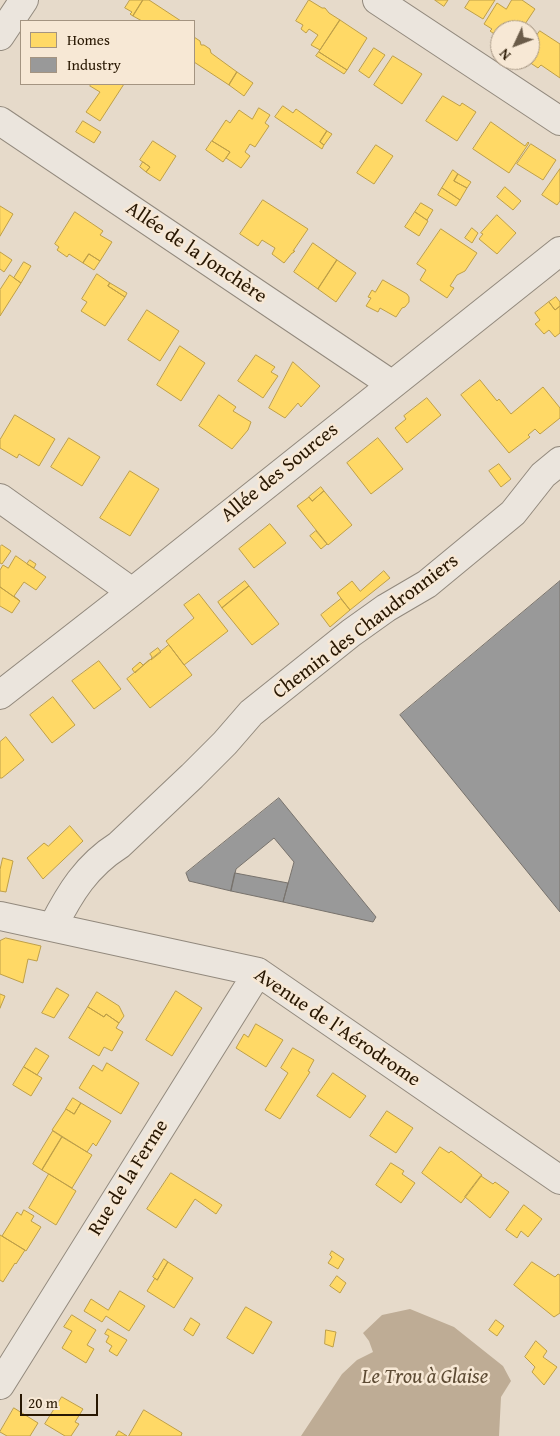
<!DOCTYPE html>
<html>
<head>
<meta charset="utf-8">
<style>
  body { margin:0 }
  #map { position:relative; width:560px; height:1436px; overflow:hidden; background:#e6daca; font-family:"Gentium Book Plus",serif }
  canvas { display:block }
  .legend { position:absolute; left:20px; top:20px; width:175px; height:65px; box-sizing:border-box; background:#f7e8d5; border:1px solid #a49481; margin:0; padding:6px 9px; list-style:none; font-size:15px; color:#281702 }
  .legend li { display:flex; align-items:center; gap:10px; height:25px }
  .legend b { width:25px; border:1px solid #a49481 }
  .north { position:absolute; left:490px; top:20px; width:50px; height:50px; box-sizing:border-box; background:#f7e8d5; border:1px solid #a49481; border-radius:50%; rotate:227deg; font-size:14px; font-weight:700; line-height:20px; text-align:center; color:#281702 }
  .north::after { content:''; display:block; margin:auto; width:18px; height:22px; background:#6a5b48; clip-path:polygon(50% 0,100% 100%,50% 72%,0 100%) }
  .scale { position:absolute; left:20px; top:1394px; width:78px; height:22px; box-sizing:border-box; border:2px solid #281702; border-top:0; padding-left:6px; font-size:15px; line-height:18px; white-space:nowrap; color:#281702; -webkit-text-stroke:4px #f7e8d5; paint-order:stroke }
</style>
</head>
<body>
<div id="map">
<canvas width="560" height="1436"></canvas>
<ul class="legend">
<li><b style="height:14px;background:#ffd966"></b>Homes</li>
<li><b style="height:14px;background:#999"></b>Industry</li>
</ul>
<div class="north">N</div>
<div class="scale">20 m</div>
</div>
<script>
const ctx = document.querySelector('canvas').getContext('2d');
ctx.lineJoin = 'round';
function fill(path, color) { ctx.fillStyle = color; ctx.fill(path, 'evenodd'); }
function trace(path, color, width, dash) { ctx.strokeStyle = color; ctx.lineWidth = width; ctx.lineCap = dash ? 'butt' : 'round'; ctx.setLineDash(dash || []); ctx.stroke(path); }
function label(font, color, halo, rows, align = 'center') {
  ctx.font = font + ' "Gentium Book Plus",serif'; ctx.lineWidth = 5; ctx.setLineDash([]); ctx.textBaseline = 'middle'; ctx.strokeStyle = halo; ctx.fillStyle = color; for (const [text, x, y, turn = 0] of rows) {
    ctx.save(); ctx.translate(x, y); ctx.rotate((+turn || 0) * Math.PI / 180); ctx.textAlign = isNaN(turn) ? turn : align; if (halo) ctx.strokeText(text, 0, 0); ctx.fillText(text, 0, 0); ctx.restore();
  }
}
fill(new Path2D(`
  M410,1309L454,1327L503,1366L511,1381L501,1397L499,1436H301L342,1374L357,1360L373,1352L369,1341L363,1333L382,1315Z`), '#beac95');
const homes = new Path2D(`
  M130,0H143L133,16L130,14L132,12L125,8Z
  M143,0H149L181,21H142L133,16Z
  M309,0L322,8H325L329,13L340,20L320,50L311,45L318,35L309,29L306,33L301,29L303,25L296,21Z
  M435,0H448L444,6Z
  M470,0H495L483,19L465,8Z
  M512,0H522L535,9L521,30H500V38L490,31L492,29L484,24L497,3L506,9Z
  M340,20L367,38L347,70L319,52Z
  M540,31L560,44V78L541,65L538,68L526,60H530V45Z
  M194,37L200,41L201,45H204L210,49L211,53L237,72L229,85L194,62Z
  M374,48L385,55L369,78L359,71Z
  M319,52L347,70L344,74L316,56Z
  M393,56L422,74L402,104L374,85Z
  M237,72L253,83L244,96L229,85Z
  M92,84H124L100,121L86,112L100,92L90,86Z
  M443,96L460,106L462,103L476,112L457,141L426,121Z
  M283,106L293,113L296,109L327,131L320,142L324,145L322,149L275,117Z
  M259,108L270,115L265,123L269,126L255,147L250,144L245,152L250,156L241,168L226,158L230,152L212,141L226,120L230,123L239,110L252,119Z
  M83,121L101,132L94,143L76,132Z
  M491,122L525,146L528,142L529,143L509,173L473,149Z
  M327,131L332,134L324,145L320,142Z
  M153,141L176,156L160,181L146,172L150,167L140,160Z
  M212,141L230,152L223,162L206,150Z
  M531,144L556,160L543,180L517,164Z
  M376,145L393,156L374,184L357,173Z
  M143,162L150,167L146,172L140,167Z
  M560,169V201L557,205L542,195Z
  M453,170L458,174L454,181L467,188L460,200L442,188Z
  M458,174L471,182L467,188L454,181Z
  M505,187L521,201L513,210L497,197Z
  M442,188L460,200L456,206L438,195Z
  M263,200L308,229L293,251H295L293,253H292L284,263L272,254L275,248L262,240L258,246L240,234Z
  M421,203L433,210L427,220L415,212Z
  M0,206L13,214L0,236Z
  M75,212L103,231L100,235L112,242L100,261L89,254L83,263L69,254L67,257L57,250L59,247L55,244Z
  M415,212L428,221L419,236L405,227Z
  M497,215L516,233L497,254L479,239L483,234L481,233Z
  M472,228L478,233L472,243L465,238Z
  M441,229L477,253L465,271L457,275L450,286L454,288L447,298L420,280L426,270L417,264Z
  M313,243L337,260L318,289L294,272Z
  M0,252L12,260L4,272L0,269Z
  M89,254L100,261L94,270L83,263Z
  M337,260L356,273L336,302L318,289Z
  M24,262L31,266L21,283L14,278Z
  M97,274L110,283L108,286L125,297L105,326L81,311L87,302L82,299Z
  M10,275L21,283L0,316V290Z
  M383,280L407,294L409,297V302L405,307L402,308L396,317L380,308L378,312L366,306L371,298L368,297L372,290L375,292Z
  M110,283L127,293L125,297L108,286Z
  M556,297L560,302V306L555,310L549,302Z
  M549,302L555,310L560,306V333L555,337L549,330L544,334L535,324L540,320L535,313Z
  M147,310L179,331L160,361L128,340Z
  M180,346L205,363L181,401L157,385Z
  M256,355L275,367L271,372L278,376L263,398L238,381Z
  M293,362L320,386L301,407L298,403L285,418L269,408Z
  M480,380L497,401L499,399L511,414L543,387L560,408V418L540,434L535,429L528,435L530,437L509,453L461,395Z
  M219,395L236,407L233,411L251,422L248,430L232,449L199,426Z
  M427,398L441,415L407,443L395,428L406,419L404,416Z
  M15,415L55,439L39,466L19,454L17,458L0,448V440Z
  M69,438L100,457L82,486L51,467Z
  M378,438L403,469L371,494L347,463Z
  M499,464L511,479L501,487L489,471Z
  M130,471L159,489L130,536L100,518Z
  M321,487L324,491L312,501L309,497Z
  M324,491L352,525L328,545L297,506L309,497L312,501Z
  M270,524L286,543L254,568L239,549Z
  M316,531L327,544L321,549L310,536Z
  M2,545L11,551L2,564L0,563V547Z
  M16,556L46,577L36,590L24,582L14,596L20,601L0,587V570L3,565L8,568Z
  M30,560L36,564L34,568L27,564Z
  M384,571L390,578L350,610L337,593L352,581L360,591Z
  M245,581L249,586L222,608L218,602Z
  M249,586L279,624L252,645L222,608Z
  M0,587L20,601L12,613L0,606Z
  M199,594L228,631L184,665L166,641L194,618L184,605Z
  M341,599L350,610L330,627L321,615Z
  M169,645L192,675L150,708L127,679Z
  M158,648L161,652L151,660L152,657L150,654Z
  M149,660L135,673L132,669L140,662L143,665Z
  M99,661L121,689L94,709L72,681Z
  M53,697L75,725L52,743L30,715Z
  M6,737L24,760L2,778H0V742Z
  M70,826L83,841L43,879L27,858L44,843L48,846Z
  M3,858L13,861L6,892L0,891V870Z
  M6,938L41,946L37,961L28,959L23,983L0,974V941Z
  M57,988L69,995L54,1018L42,1013Z
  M176,991L202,1008L172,1056L146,1040Z
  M97,992L119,1006L124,1016L119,1023L106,1014L104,1017L88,1007Z
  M0,994L5,996L0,1008Z
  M88,1007L104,1017L106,1014L119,1023L116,1028L123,1032L112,1051L104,1047L99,1056L69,1038Z
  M256,1024L283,1040L266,1067L236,1048L244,1034L248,1037Z
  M36,1048L49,1056L37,1075L24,1067Z
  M293,1048L314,1060L308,1071L310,1072L280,1119L265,1110L288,1073L281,1068Z
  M107,1063L139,1083L121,1114L79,1088L93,1065L102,1071Z
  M24,1067L42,1078L31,1096L13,1085Z
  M333,1073L366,1096L350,1118L317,1096Z
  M73,1098L81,1103L74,1114L66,1109Z
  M81,1103L111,1121L96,1146L93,1143L87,1152L52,1130L66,1109L74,1114Z
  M387,1111L413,1128L396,1153L370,1136Z
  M53,1131L62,1137L42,1170L33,1164Z
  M62,1137L92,1155L72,1188L42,1170Z
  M440,1147L449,1153L451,1151L482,1175L461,1203L422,1173Z
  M391,1163L404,1171L402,1174L415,1183L401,1203L376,1185Z
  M171,1173L222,1205L216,1214L195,1199L176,1228L147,1209Z
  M49,1174L76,1191L56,1225L29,1208Z
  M481,1176L493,1184L495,1182L509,1192L490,1218L465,1197Z
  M524,1205L542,1219L528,1237L521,1231L517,1238L506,1230Z
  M24,1210L34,1216L31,1221L41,1227L26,1251L2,1236L17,1212L21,1215Z
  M0,1235L25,1250L16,1264L15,1263L3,1282L0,1280Z
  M332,1251L344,1259L338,1269L328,1263L332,1257L330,1255Z
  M164,1259L168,1262L157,1280L153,1277Z
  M168,1262L193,1278L174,1308L147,1291L155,1278L157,1280Z
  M532,1262L555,1277L558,1274L560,1275V1313L554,1317L514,1285Z
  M337,1276L346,1283L340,1293L330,1286Z
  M120,1291L145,1306L129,1331L106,1316L102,1322L84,1311L91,1299L108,1310Z
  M246,1307L272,1322L253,1354L227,1338Z
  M72,1315L96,1330L87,1345L94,1349L86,1363L62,1348L72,1331L64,1327Z
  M191,1318L200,1324L193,1336L184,1330Z
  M496,1320L504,1326L497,1336L489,1330Z
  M108,1329L127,1340L117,1356L109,1351L112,1346L106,1342L109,1336L105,1334Z
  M326,1330L336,1332L333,1347L325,1344Z
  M536,1341L547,1351L543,1357L557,1367L544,1385L532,1372L535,1367L525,1357Z
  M62,1397L83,1409L75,1422L79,1424L71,1436H65L45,1424Z
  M14,1408L38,1423L30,1436H7L0,1432Z
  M144,1410L182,1433L181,1436H129Z
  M119,1431L127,1436H116Z`);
fill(homes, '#ffd966');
trace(homes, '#be9f48', 1);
const industry = new Path2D(`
  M560,581V912L400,715Z
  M279,798L376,917L373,922L283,902L294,862L274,838L236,869L231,891L189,881L186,873Z
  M235,873L288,883L283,902L231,891Z`);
fill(industry, '#999');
trace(industry, '#77726c', 1);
const street = new Path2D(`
  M377,0L560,121
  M0,36L24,0
  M0,121L391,384
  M0,498L132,592
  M0,695L132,592L560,251
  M0,916L258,972L560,1180
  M53,926C70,893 86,866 119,845L192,776L225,743L251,713L351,633L386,608L427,584L513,513L543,475L560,461
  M0,1385L258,972`);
trace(street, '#92897d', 30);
trace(street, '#ebe5dd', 28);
label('20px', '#281702', '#f7e8d5', [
  ["Allée de la Jonchère",196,253,34],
  ["Allée des Sources",280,473,-39],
  ["Chemin des Chaudronniers",366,627,-37],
  ["Avenue de l'Aérodrome",337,1028,34],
  ["Rue de la Ferme",129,1178,-58]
]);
label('italic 21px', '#5d4b34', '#f7e8d5', [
  ["Le Trou à Glaise",425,1378]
]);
</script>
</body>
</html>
